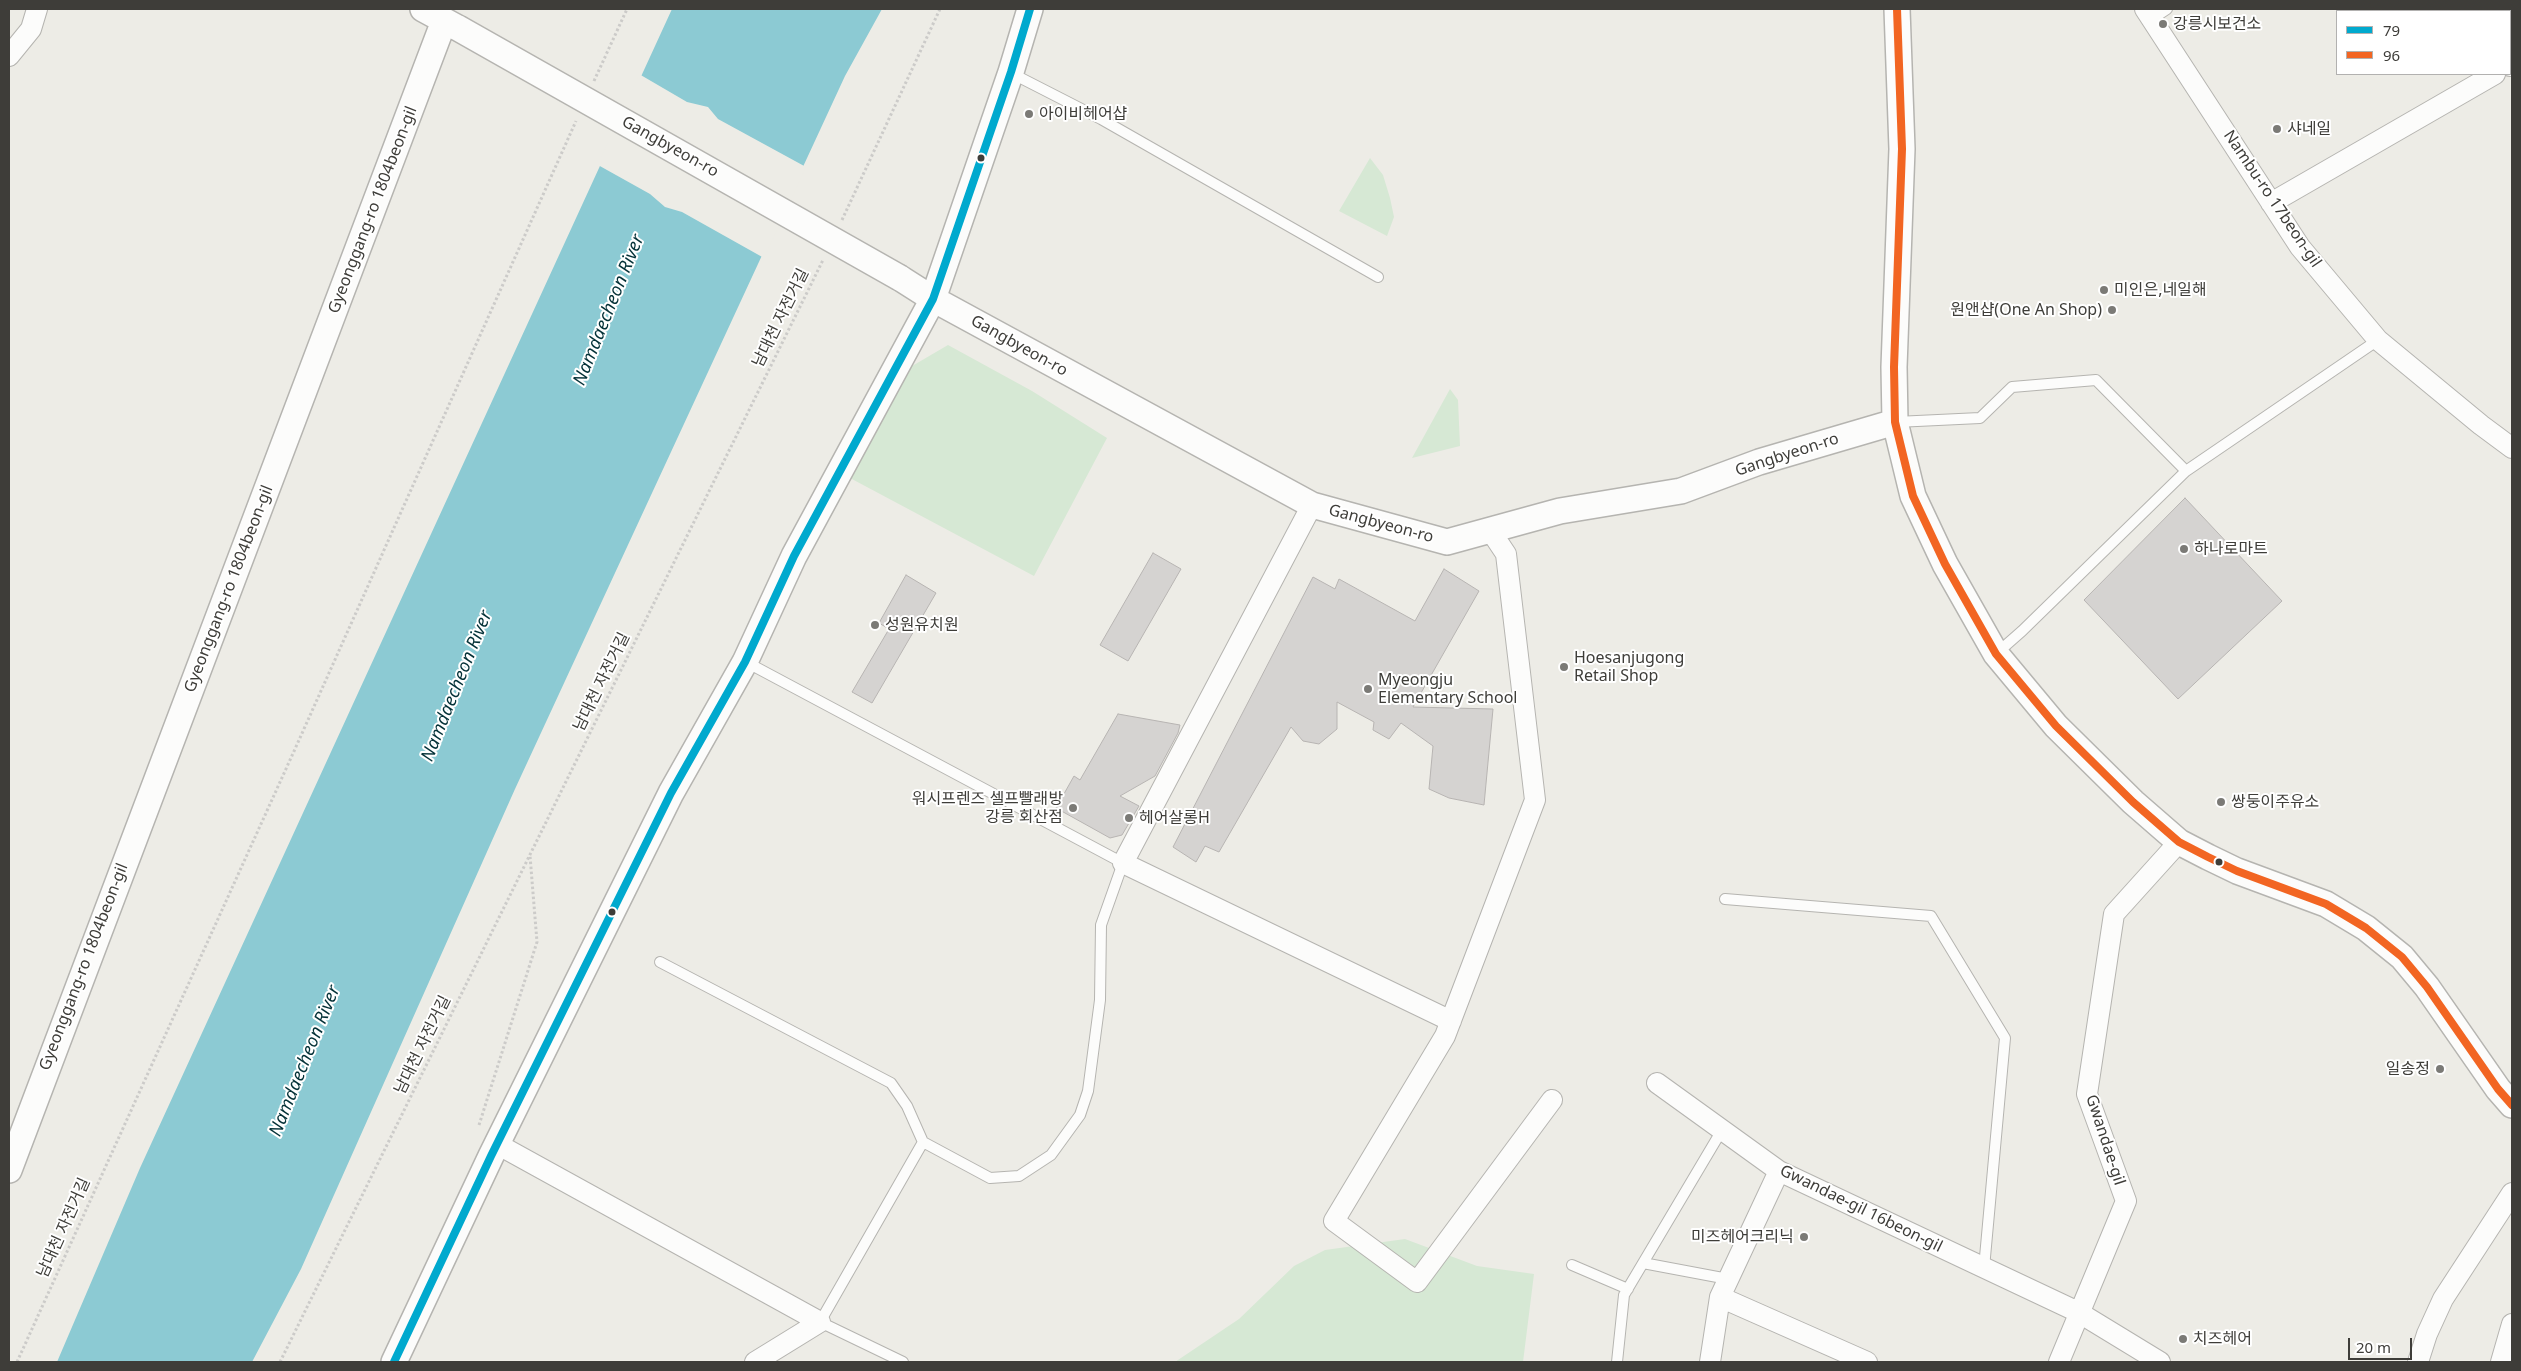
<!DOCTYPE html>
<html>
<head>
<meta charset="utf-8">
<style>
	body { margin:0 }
	#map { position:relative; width:2521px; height:1371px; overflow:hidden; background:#edece6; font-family:"Noto Sans",sans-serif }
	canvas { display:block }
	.frame { position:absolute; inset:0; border:10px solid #3e3d39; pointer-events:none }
	.legend { position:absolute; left:2336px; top:10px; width:175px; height:65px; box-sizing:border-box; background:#fff; border:1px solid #b2b1b0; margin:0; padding:6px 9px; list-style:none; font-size:15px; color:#3e3d39 }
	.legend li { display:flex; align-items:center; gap:10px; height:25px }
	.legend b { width:25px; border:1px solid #b2b1b0 }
	.scale { position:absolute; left:2348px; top:1338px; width:64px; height:22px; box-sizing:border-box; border:2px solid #3e3d39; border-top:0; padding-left:6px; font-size:15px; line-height:18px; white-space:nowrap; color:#3e3d39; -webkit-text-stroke:4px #fff; paint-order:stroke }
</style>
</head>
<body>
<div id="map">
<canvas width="2521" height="1371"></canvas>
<div class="frame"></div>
<ul class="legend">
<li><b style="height:6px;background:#00a9ce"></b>79</li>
<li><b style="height:6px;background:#f26522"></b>96</li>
</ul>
<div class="scale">20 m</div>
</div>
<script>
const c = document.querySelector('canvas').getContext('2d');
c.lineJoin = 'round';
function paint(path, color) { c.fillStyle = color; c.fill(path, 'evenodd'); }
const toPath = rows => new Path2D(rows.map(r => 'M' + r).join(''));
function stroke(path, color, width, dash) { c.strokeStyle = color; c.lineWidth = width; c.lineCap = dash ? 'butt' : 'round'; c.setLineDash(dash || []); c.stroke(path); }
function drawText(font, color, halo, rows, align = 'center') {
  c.font = font + ' "Noto Sans","Noto Sans KR",sans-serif'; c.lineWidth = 4; c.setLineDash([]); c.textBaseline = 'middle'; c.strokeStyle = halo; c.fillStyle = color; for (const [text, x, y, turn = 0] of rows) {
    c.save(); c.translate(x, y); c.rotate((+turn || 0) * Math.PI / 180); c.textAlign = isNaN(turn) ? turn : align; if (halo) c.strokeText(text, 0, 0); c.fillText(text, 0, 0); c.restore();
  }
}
paint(toPath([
	[1370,158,1383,175,1390,198,1394,217,1387,236,1339,211],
	[948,345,1032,391,1107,438,1034,576,850,478,907,369],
	[1450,389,1458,400,1460,446,1412,458],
	[1405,1239,1477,1266,1534,1274,1523,1362,1175,1362,1239,1319,1294,1266,1325,1250]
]), '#d6e8d4');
paint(toPath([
	[672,9,882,9,845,76,515,789,301,1269,252,1362,57,1362,140,1168]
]), '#8ccad3');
paint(toPath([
	[639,74,687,102,708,107,718,119,806,167,764,258,682,212,665,207,650,194,598,165]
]), '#edece6');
const building = toPath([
	[2185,498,2282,601,2178,699,2084,600,2185,498],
	[1153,553,1181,569,1128,661,1100,645,1153,553],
	[1444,569,1479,591,1413,707,1493,709,1484,805,1449,798,1429,789,1433,746,1401,723,1389,739,1373,730,1374,722,1337,702,1337,729,1319,744,1303,741,1291,727,1219,852,1205,846,1196,862,1173,847,1313,577,1335,589,1339,579,1415,621,1444,569],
	[906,575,936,593,872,703,852,692,889,629,879,623,906,575],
	[1118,714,1180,725,1178,733,1155,776,1120,796,1139,806,1122,835,1110,838,1056,808,1074,776,1080,780,1118,714]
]);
paint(building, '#d5d3d1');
stroke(building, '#b7b4b2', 1);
const service = toPath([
	[2152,19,2167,9],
	[1011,73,1101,119,1378,277],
	[1896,422,1980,418,2012,387,2096,380,2186,471,2378,340],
	[1997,653,2022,631,2186,471],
	[1725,899,1931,916,2005,1038,1984,1268],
	[660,962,891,1083,907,1106,923,1142,990,1178,1019,1176,1051,1155,1080,1115,1088,1091,1100,1000,1101,925,1123,863,746,662],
	[1643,1263,1728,1279],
	[1572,1265,1628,1289],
	[903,1362,820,1322,923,1142],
	[1617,1362,1624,1295,1722,1130]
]);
const minor = toPath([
	[2145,9,2300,247,2378,340,2481,425,2512,448],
	[9,56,31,29,37,9],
	[2510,66,2512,64],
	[2271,203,2495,74],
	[1312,505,1123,863,1451,1021],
	[1490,530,1506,554,1535,800,1445,1036,1334,1221,1417,1282,1552,1100],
	[1657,1083,1779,1171,2078,1312,2160,1362],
	[497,1144,820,1322,755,1362],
	[1720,1297,1867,1362],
	[1710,1362,1720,1297,1779,1171],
	[2059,1362,2126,1201,2087,1094,2114,914,2179,842],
	[2418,1362,2427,1334,2443,1299,2512,1193],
	[2501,1362,2512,1324]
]);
const tertiary = toPath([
	[423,9,458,28],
	[1897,9,1902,149,1894,367,1895,422,1913,496,1945,564,1996,654,2056,726,2133,802,2179,842,2208,857,2237,871,2326,904,2366,928,2402,957,2427,987,2498,1089,2512,1105],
	[900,278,933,299,1312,505,1447,542,1560,511,1681,491,1759,462,1895,422],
	[9,1170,444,21],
	[394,1362,491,1156,671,793,745,662,794,556,933,299,1011,72,1030,9]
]);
stroke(service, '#b5b4b0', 12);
stroke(minor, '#b5b4b0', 22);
stroke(tertiary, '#b5b4b0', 28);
stroke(toPath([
	[594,81,627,9],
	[842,220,940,9],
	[479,1125,537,942,530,856],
	[17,1362,295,749,576,121],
	[280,1362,823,260]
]), '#cccbc9', 3, [2.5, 2.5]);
stroke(service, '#fcfcfb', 10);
stroke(minor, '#fcfcfb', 20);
stroke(tertiary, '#fcfcfb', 25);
const tertiaryBridge = toPath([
	[458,28,900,278]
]);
stroke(tertiaryBridge, '#b5b4b0', 28, []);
stroke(tertiaryBridge, '#fcfcfb', 25);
stroke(toPath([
	[394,1362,491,1156,671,793,745,662,794,556,933,299,1011,72,1030,9]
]), '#00a9ce', 8);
stroke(toPath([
	[1897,9,1902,149,1894,367,1895,422,1913,496,1945,564,1996,654,2056,726,2133,802,2179,842,2208,857,2237,871,2326,904,2366,928,2402,957,2427,987,2498,1089,2512,1105]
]), '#f26522', 8);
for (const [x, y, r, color] of [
	[2163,24,5,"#7b7a76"],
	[1029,114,5,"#7b7a76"],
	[2277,129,5,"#7b7a76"],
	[981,158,4.5,"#3e3d39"],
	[2104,290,5,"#7b7a76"],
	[2112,310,5,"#7b7a76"],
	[2184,549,5,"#7b7a76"],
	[875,625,5,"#7b7a76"],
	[1564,667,5,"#7b7a76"],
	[1368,689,5,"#7b7a76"],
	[2221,802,5,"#7b7a76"],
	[1073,808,5,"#7b7a76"],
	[1129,818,5,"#7b7a76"],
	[2219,862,4.5,"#3e3d39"],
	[612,912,4.5,"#3e3d39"],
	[2440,1069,5,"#7b7a76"],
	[1804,1237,5,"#7b7a76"],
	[2183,1339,5,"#7b7a76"]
]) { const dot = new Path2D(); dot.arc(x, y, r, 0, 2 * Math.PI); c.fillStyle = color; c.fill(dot); stroke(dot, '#fff', 2); }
drawText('16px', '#3e3d39', '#fff', [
	["강릉시보건소",2173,24],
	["아이비헤어샵",1039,114],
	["샤네일",2287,129],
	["미인은,네일해",2114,290],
	["원앤샵(One An Shop)",2102,310,"right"],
	["하나로마트",2194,549],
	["성원유치원",885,625],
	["Hoesanjugong",1574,658],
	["Retail Shop",1574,676],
	["Myeongju",1378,680],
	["Elementary School",1378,698],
	["워시프렌즈 셀프빨래방",1063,799,"right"],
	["강릉 회산점",1063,817,"right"],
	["쌍둥이주유소",2231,802],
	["헤어살롱H",1139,818],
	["일송정",2430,1069,"right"],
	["미즈헤어크리닉",1794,1237,"right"],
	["치즈헤어",2193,1339]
], 'left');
drawText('16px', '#3e3d39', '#fff', [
	["Gangbyeon-ro",670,147,29],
	["Nambu-ro 17beon-gil",2272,199,56],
	["Gyeonggang-ro 1804beon-gil",373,210,-69],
	["남대천 자전거길",781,318,-64],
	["Gangbyeon-ro",1019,346,29],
	["Gangbyeon-ro",1787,455,-18],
	["Gangbyeon-ro",1381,524,15],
	["Gyeonggang-ro 1804beon-gil",229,589,-69],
	["남대천 자전거길",602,682,-64],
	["Gyeonggang-ro 1804beon-gil",84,967,-69],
	["남대천 자전거길",423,1045,-64],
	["Gwandae-gil",2105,1140,72],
	["Gwandae-gil 16beon-gil",1861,1209,26],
	["남대천 자전거길",64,1228,-66]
]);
drawText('italic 18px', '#033137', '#fff', [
	["Namdaecheon River",609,310,-68],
	["Namdaecheon River",457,686,-68],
	["Namdaecheon River",305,1061,-68]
]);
</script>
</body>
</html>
